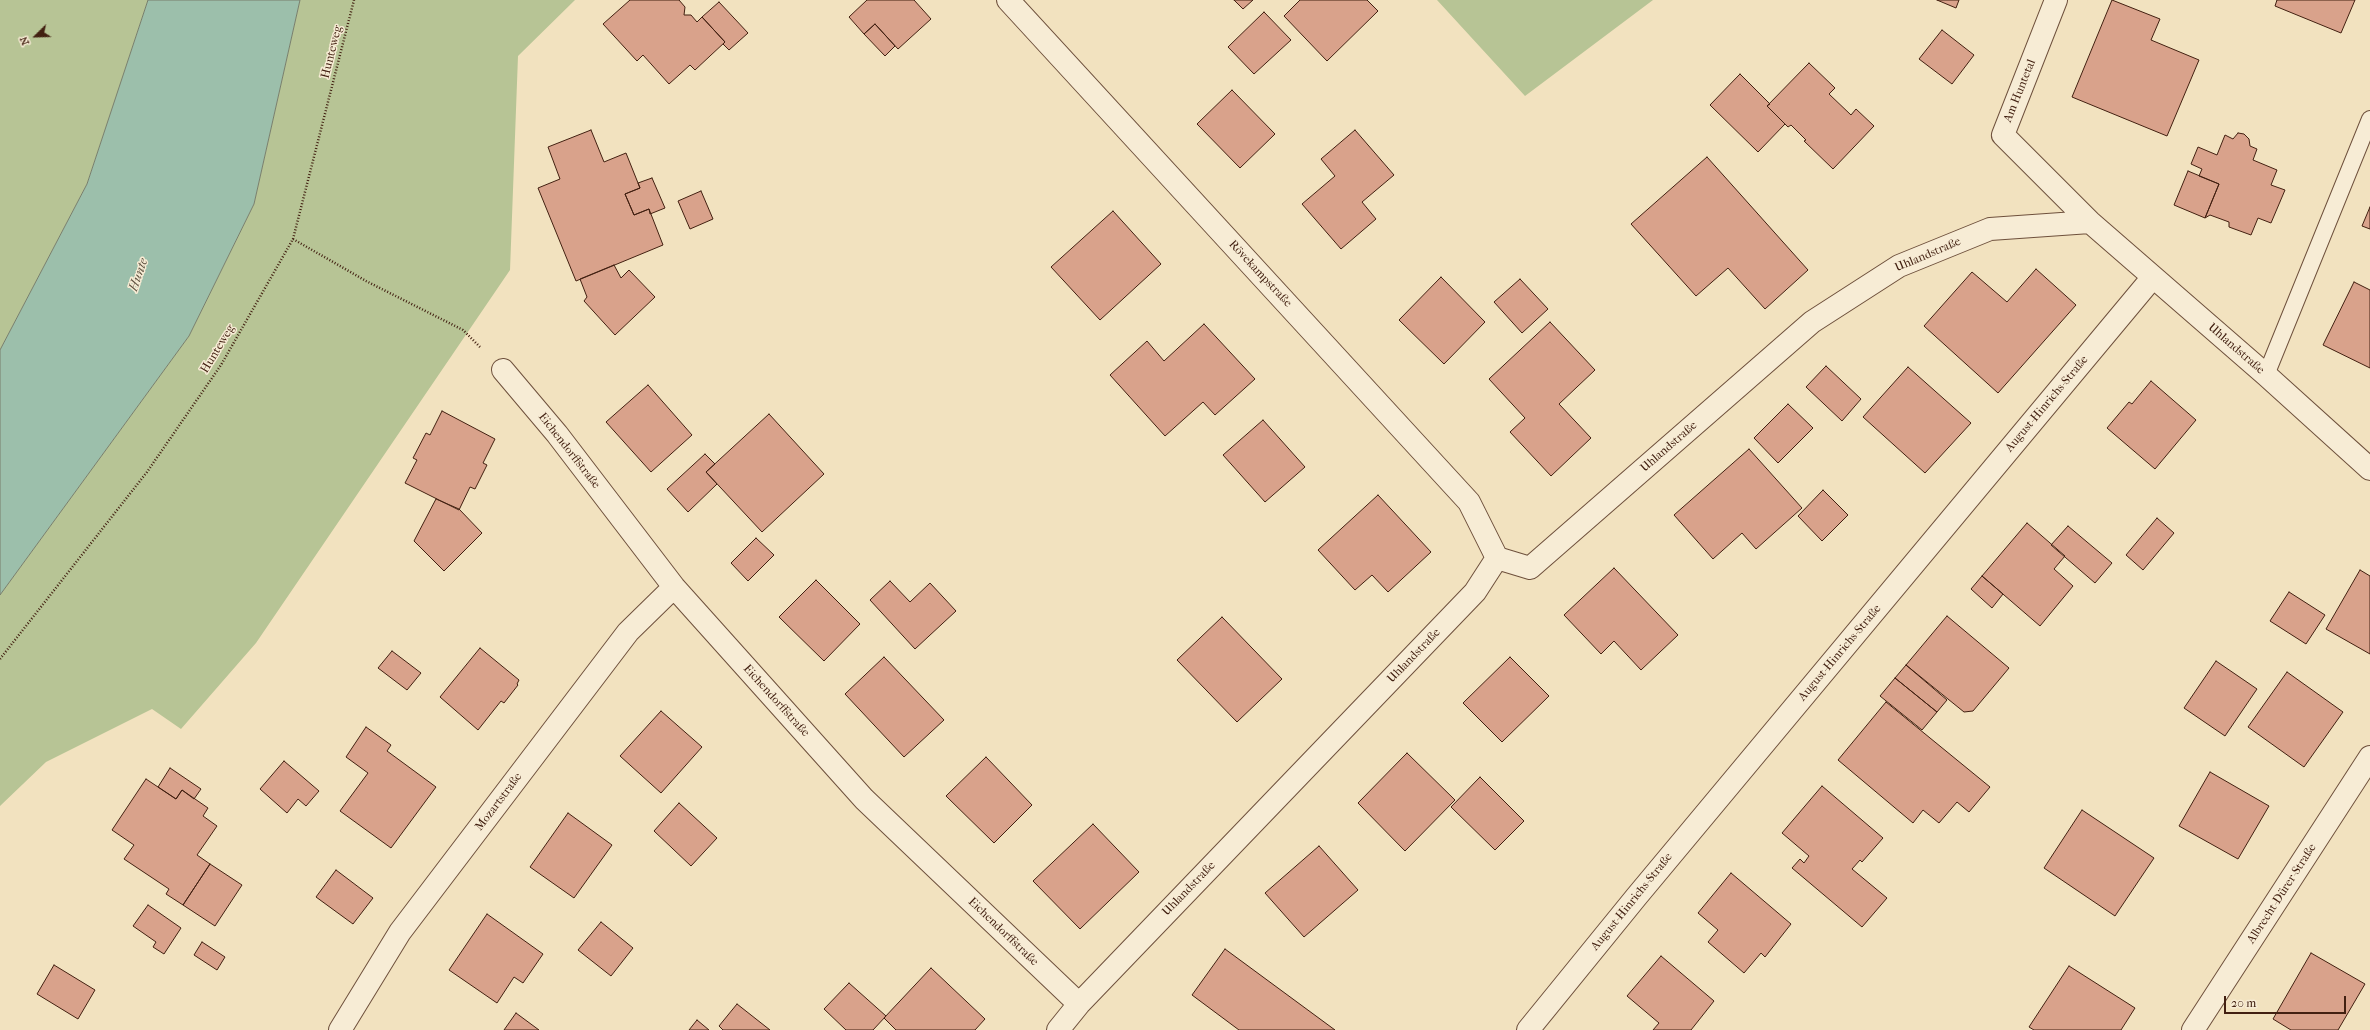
<!DOCTYPE html>
<html>
<head>
<meta charset="utf-8">
<style>
	body { margin:0 }
	#map { position:relative; width:2370px; height:1030px; overflow:hidden; background:#f2e2bf; font-family:"IM FELL French Canon",serif }
	canvas { display:block }
	.north { position:absolute; left:16px; top:16px; width:40px; height:40px; -webkit-text-stroke:3px #f7ecd5; paint-order:stroke; rotate:247deg; font-size:11px; font-weight:700; line-height:16px; text-align:center; color:#422011 }
	.north::after { content:''; display:block; margin:auto; width:14px; height:18px; background:#422011; clip-path:polygon(50% 0,100% 100%,50% 72%,0 100%) }
	.scale { position:absolute; left:2224px; top:996px; width:122px; height:18px; box-sizing:border-box; border:2px solid #422011; border-top:0; padding-left:5px; font-size:12px; line-height:14px; white-space:nowrap; color:#422011; -webkit-text-stroke:3px #f7ecd5; paint-order:stroke }
</style>
</head>
<body>
<div id="map">
<canvas width="2370" height="1030"></canvas>
<div class="north">N</div>
<div class="scale">20 m</div>
</div>
<script>
const c = document.querySelector('canvas').getContext('2d');
c.lineJoin = 'round';
function paint(path, color) { c.fillStyle = color; c.fill(path, 'evenodd'); }
const toPath = rows => new Path2D(rows.map(r => 'M' + r).join(''));
function stroke(path, color, width, dash) { c.strokeStyle = color; c.lineWidth = width; c.lineCap = dash ? 'butt' : 'round'; c.setLineDash(dash || []); c.stroke(path); }
function drawText(font, color, halo, rows, align = 'center') {
  c.font = font + ' "IM FELL French Canon",serif'; c.lineWidth = 3; c.setLineDash([]); c.textBaseline = 'middle'; c.strokeStyle = halo; c.fillStyle = color; for (const [text, x, y, turn = 0] of rows) {
    c.save(); c.translate(x, y); c.rotate((+turn || 0) * Math.PI / 180); c.textAlign = isNaN(turn) ? turn : align; if (halo) c.strokeText(text, 0, 0); c.fillText(text, 0, 0); c.restore();
  }
}
paint(toPath([
	[0,0,148,0,87,184,0,350],
	[300,0,575,0,518,56,510,270,256,643,181,729,152,709,46,762,0,806,0,595,189,336,254,204],
	[1437,0,1653,0,1525,96]
]), '#b7c495');
const water = toPath([
	[148,0,300,0,254,204,189,336,0,595,0,350,87,184,148,0]
]);
paint(water, '#9cbfab');
stroke(water, '#787f6d', 1);
const building = toPath([
	[630,0,679,0,685,7,684,15,691,15,697,22,702,17,725,42,695,70,690,65,669,84,643,55,637,61,603,24,630,0],
	[867,0,914,0,931,19,898,49,875,24,864,34,849,17,867,0],
	[1234,0,1253,0,1243,9,1234,0],
	[1300,0,1367,0,1378,11,1327,61,1284,16,1300,0],
	[1937,0,1959,0,1956,8,1937,0],
	[2112,0,2160,19,2151,40,2199,60,2167,136,2072,97,2112,0],
	[2277,0,2355,0,2341,33,2275,6,2277,0],
	[719,2,748,33,729,50,723,44,725,42,702,17,719,2],
	[1264,12,1291,40,1254,74,1228,47,1264,12],
	[875,24,895,46,885,56,864,34,875,24],
	[1942,30,1974,55,1952,84,1919,59,1942,30],
	[1809,63,1835,88,1829,94,1851,115,1856,109,1874,126,1833,169,1804,141,1806,140,1791,125,1788,127,1767,106,1809,63],
	[1740,74,1770,104,1767,106,1785,124,1758,152,1710,105,1740,74],
	[1232,90,1275,134,1240,168,1197,124,1232,90],
	[591,130,604,162,626,153,640,188,625,194,634,215,649,209,663,245,576,281,538,188,560,179,548,147,591,130],
	[1355,130,1394,175,1362,202,1376,219,1341,249,1302,204,1335,176,1321,159,1355,130],
	[2238,133,2244,134,2249,139,2250,146,2257,149,2253,160,2277,170,2271,185,2285,190,2271,223,2258,218,2251,235,2229,227,2229,222,2210,215,2205,218,2219,184,2199,176,2202,169,2191,164,2198,147,2217,155,2225,135,2233,139,2238,133],
	[1707,157,1808,270,1765,309,1728,268,1696,296,1631,224,1707,157],
	[2188,171,2219,184,2205,218,2174,205,2188,171],
	[652,178,665,208,650,214,649,209,634,215,625,194,640,188,638,183,652,178],
	[701,191,713,219,690,229,678,201,701,191],
	[2370,207,2370,229,2362,226,2370,207],
	[1113,211,1161,264,1100,320,1051,267,1113,211],
	[614,265,621,278,629,270,655,297,615,335,584,301,587,297,580,279,614,265],
	[2036,269,2076,305,1998,393,1924,326,1972,272,2007,302,2036,269],
	[1441,277,1485,322,1444,364,1399,320,1441,277],
	[1520,279,1548,309,1522,333,1494,302,1520,279],
	[2354,282,2370,290,2370,368,2323,345,2354,282],
	[1550,322,1595,370,1559,404,1591,438,1551,476,1510,432,1525,418,1489,379,1550,322],
	[1204,324,1255,379,1215,415,1203,402,1165,436,1110,375,1147,341,1164,361,1204,324],
	[1826,366,1861,399,1842,421,1806,387,1826,366],
	[1908,367,1971,423,1925,473,1863,417,1908,367],
	[2151,381,2196,420,2155,469,2107,428,2129,402,2132,404,2151,381],
	[648,385,692,435,651,472,606,422,648,385],
	[1788,404,1813,428,1778,463,1754,438,1788,404],
	[442,411,495,439,483,463,487,465,475,489,470,487,459,510,405,483,417,460,413,458,426,433,430,435,442,411],
	[769,414,824,474,762,532,706,472,769,414],
	[1263,420,1305,467,1265,502,1223,455,1263,420],
	[1749,449,1802,508,1756,549,1742,533,1713,559,1674,515,1749,449],
	[705,454,715,464,706,472,717,484,688,512,667,489,705,454],
	[1823,490,1848,515,1822,541,1798,516,1823,490],
	[1378,495,1431,552,1388,592,1372,575,1355,590,1318,550,1378,495],
	[436,499,459,509,482,533,444,571,414,541,436,499],
	[2157,518,2174,533,2143,570,2126,555,2157,518],
	[2027,523,2065,556,2054,569,2073,586,2040,626,1982,576,2027,523],
	[2068,526,2112,563,2095,583,2051,545,2068,526],
	[756,538,774,555,748,581,731,563,756,538],
	[1614,568,1678,635,1641,670,1614,641,1601,654,1564,615,1614,568],
	[2360,570,2370,576,2370,654,2326,629,2360,570],
	[1982,576,2003,594,1992,608,1971,589,1982,576],
	[816,580,860,624,824,661,779,617,816,580],
	[890,581,910,602,930,583,956,611,915,649,870,600,890,581],
	[2289,592,2325,615,2306,644,2270,621,2289,592],
	[1947,616,2009,668,1973,711,1964,712,1906,665,1947,616],
	[1222,617,1282,679,1237,722,1177,660,1222,617],
	[480,648,519,680,517,684,518,685,504,703,501,701,478,730,440,697,480,648],
	[392,651,421,673,407,690,378,668,392,651],
	[884,657,944,720,904,757,845,694,884,657],
	[1510,657,1549,696,1502,742,1463,703,1510,657],
	[2216,661,2257,689,2225,736,2184,708,2216,661],
	[1906,665,1947,700,1937,712,1895,678,1906,665],
	[2287,672,2343,712,2304,767,2248,727,2287,672],
	[1895,678,1937,712,1922,730,1880,696,1895,678],
	[1886,702,1990,787,1969,812,1957,802,1939,823,1923,810,1913,823,1838,760,1886,702],
	[661,711,702,747,661,793,620,756,661,711],
	[366,727,391,745,387,751,436,787,391,848,340,811,368,773,346,757,366,727],
	[1407,753,1455,800,1405,851,1358,803,1407,753],
	[986,757,1032,805,994,843,946,796,986,757],
	[284,761,319,791,306,806,298,799,287,813,260,789,284,761],
	[170,768,201,789,194,799,182,790,176,799,158,787,170,768],
	[2210,772,2269,806,2238,859,2179,826,2210,772],
	[1480,777,1524,821,1495,850,1451,807,1480,777],
	[146,779,176,799,182,790,208,808,203,816,217,826,197,855,210,864,183,905,166,894,169,889,124,859,134,845,112,830,146,779],
	[1822,786,1883,838,1862,862,1860,860,1852,869,1887,898,1862,927,1792,868,1800,859,1804,863,1809,856,1782,833,1822,786],
	[679,803,717,838,691,866,654,831,679,803],
	[2082,810,2154,858,2115,916,2044,868,2082,810],
	[568,813,612,845,574,898,530,867,568,813],
	[1093,824,1139,872,1080,929,1033,881,1093,824],
	[1319,846,1358,890,1304,937,1265,893,1319,846],
	[210,864,242,885,215,926,183,905,210,864],
	[336,870,373,898,353,924,316,897,336,870],
	[1731,873,1791,924,1765,957,1761,953,1744,973,1708,942,1718,930,1698,913,1731,873],
	[148,905,181,928,164,954,153,947,156,942,133,926,148,905],
	[487,914,543,954,523,983,514,977,497,1003,449,970,487,914],
	[601,922,633,948,611,976,578,950,601,922],
	[202,942,225,957,217,970,194,955,202,942],
	[1225,949,1335,1030,1239,1030,1192,995,1225,949],
	[2311,953,2365,984,2338,1030,2291,1030,2273,1019,2311,953],
	[1661,956,1714,1001,1691,1030,1653,1030,1659,1023,1627,996,1661,956],
	[54,965,95,990,78,1019,37,994,54,965],
	[2069,966,2135,1008,2121,1030,2034,1030,2029,1027,2069,966],
	[931,968,985,1019,975,1030,896,1030,884,1018,931,968],
	[849,983,886,1016,873,1030,846,1030,824,1009,849,983],
	[737,1004,770,1030,723,1030,719,1026,737,1004],
	[516,1013,539,1030,504,1030,516,1013],
	[697,1020,709,1030,689,1030,697,1020]
]);
paint(building, '#d9a28b');
stroke(building, '#422011', 1);
const service = toPath([
	[2266,375,2370,119]
]);
const minor = toPath([
	[1008,0,1469,502,1497,558],
	[2056,0,2003,135,2090,222,2266,375,2370,469],
	[503,370,557,434,674,587,864,799,1079,1004],
	[1497,558,1530,568,1812,322,1899,266,1990,229,2090,222],
	[340,1030,400,932,628,632,674,587],
	[1058,1030,1079,1004,1475,592,1497,558],
	[1528,1030,1637,896,2153,277],
	[2193,1030,2370,757]
]);
stroke(service, '#6e503c', 18);
stroke(minor, '#6e503c', 24);
stroke(toPath([
	[293,239,366,281,463,330,480,347],
	[0,659,147,472,221,365,293,239,354,0]
]), '#422011', 2.5, [1, 2]);
stroke(service, '#f7ecd5', 16);
stroke(minor, '#f7ecd5', 22);
drawText('12px', '#422011', '#f7ecd5', [
	["Hunteweg",332,52,-76],
	["Am Huntetal",2020,91,-68],
	["Uhlandstraße",1928,255,-23],
	["Rövekampstraße",1260,274,47],
	["Hunteweg",218,349,-59],
	["Uhlandstraße",2236,349,41],
	["August-Hinrichs-Straße",2047,404,-50],
	["Uhlandstraße",1669,447,-41],
	["Eichendorffstraße",569,451,52],
	["August-Hinrichs-Straße",1840,653,-50],
	["Uhlandstraße",1414,656,-46],
	["Eichendorffstraße",776,701,48],
	["Mozartstraße",499,802,-53],
	["Uhlandstraße",1189,889,-46],
	["Albrecht-Dürer-Straße",2282,894,-57],
	["August-Hinrichs-Straße",1632,902,-51],
	["Eichendorffstraße",1003,932,44]
]);
drawText('italic 13px', '#5d503f', '#f7ecd5', [
	["Hunte",139,275,-71]
]);
</script>
</body>
</html>
